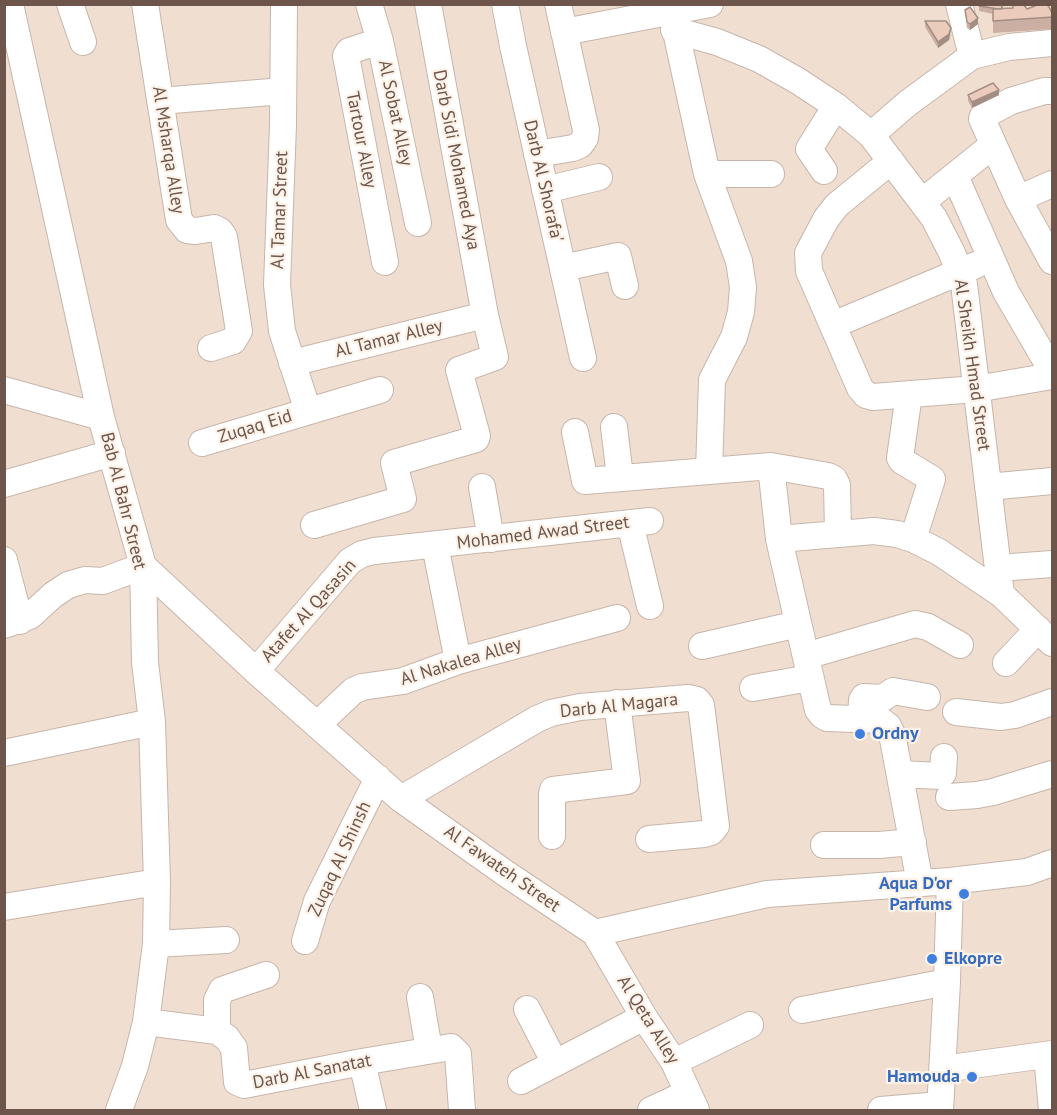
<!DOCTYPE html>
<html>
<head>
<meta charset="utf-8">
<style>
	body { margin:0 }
	#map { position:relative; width:1057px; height:1115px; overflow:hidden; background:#f9eee1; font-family:"PT Sans",sans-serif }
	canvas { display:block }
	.frame { position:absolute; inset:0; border:6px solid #6d554b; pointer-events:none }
</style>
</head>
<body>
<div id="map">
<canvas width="1057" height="1115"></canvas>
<div class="frame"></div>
</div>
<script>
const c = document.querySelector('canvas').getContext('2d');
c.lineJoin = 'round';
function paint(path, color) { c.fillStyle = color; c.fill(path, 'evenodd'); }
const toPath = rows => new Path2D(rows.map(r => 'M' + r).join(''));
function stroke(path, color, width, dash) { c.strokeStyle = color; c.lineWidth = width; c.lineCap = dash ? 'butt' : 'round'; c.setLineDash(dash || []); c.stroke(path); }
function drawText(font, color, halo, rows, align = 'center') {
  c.font = font + ' "PT Sans",sans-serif'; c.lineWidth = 4.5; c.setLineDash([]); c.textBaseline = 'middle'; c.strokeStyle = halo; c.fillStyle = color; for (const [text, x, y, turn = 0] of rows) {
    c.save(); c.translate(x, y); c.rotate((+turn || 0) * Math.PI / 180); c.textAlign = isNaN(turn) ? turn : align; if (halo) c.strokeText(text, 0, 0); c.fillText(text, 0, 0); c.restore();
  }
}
paint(toPath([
	[5,5,1052,5,1052,1110,5,1110]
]), '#f0dfd1');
const street = toPath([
	[10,4,101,417,143,566,145,662,152,722,157,882,156,944,146,1022,135,1066,119,1110],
	[70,4,83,42],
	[145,4,179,220,187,230,196,231,214,228,220,231,224,237,239,331,233,341,211,348],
	[284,4,283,125,277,285,282,331,308,411],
	[369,4,380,41,418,223],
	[505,4,513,46,583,358],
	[670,4,707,174,739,261,743,287,741,312,734,337,712,380,709,471],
	[959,4,972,56],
	[674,30,717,42,759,59,798,81,836,106,871,135,934,218,952,253,964,284,1001,594],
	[564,32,710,4],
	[380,41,349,51,346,56,385,262],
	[1052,91,1044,91,1011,101,983,116,982,119,1018,199,1052,261],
	[160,101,283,91],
	[871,135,908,103,972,56,1009,47,1052,43],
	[537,154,573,148,580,145,585,138,586,130,558,4],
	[891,161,837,205,826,219,808,253,809,271,860,388,866,395,873,397,976,389,1052,376],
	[824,171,809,149,836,106],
	[707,174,771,174],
	[955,176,1006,292,1052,371],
	[545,190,599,177],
	[1018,199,1052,184],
	[922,202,993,145],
	[563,268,618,256,625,286],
	[833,325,976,265],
	[292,363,485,315],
	[4,390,101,417],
	[909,394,900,458,902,461,932,479,913,539],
	[614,427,620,477],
	[575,432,585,481,771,466,828,476,834,479,837,485,838,533],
	[202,443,380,390],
	[771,466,779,539,818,710,822,715,827,718,880,720,888,726,892,734,920,883],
	[4,484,112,453],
	[482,487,491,539],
	[988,487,1052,481],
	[630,523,650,606],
	[314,525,403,499,394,463,476,439,477,436,459,370,495,357,485,315,428,4],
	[779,539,874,531,897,534,913,539,939,552,1001,594,1052,643],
	[435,545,458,661],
	[4,560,20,621],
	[998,568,1052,564],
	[4,625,30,616,53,595,68,585,85,580,103,581,143,566,256,671,401,799,505,873,595,933,767,894,950,881,1027,872,1052,863],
	[702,646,798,624],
	[806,656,915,624,928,627,960,645],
	[1006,663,1038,629],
	[256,671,350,561,362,554,374,551,650,521],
	[753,688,810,678],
	[956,712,1001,717,1015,715,1052,702],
	[861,719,862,700,864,697,883,698,893,691,927,697],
	[317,725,353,691,362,687,403,681,458,661,617,618],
	[4,753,152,722],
	[900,774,940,776,943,773,944,757],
	[949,797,977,795,993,792,1052,774],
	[401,799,537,719,551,713,580,707,688,698,697,700,701,705,716,826,711,832,704,834,649,839],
	[552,836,552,794,553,790,627,781,617,703],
	[824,845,879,845,913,842],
	[4,907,157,882],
	[595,933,644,1017,674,1062,696,1110],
	[305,941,317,901,378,778],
	[156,944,226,940],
	[420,997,429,1050],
	[527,1009,555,1063],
	[802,1010,947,982],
	[146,1022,217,1031,227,1038,234,1048,237,1082,244,1085,362,1062,451,1047,458,1054,462,1110],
	[217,1031,217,1000,222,990,266,975],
	[1047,1055,1052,1110],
	[362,1062,373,1110],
	[674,1062,750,1025],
	[943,1069,1052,1054],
	[521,1081,644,1017],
	[651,1110,688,1093],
	[881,1110,940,1105],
	[940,1110,947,982,950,881]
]);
stroke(street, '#c8b5aa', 28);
stroke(street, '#fff', 26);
paint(toPath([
	[979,4,1003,9,1012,8,1027,9,1033,6,1033,4,1047,4,1053,14,1053,29,993,33,993,14,979,11],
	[965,10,978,24,970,30,967,28],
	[925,21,951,34,949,40,938,48,925,27],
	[968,95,999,95,972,108,968,101]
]), '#caafa2');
paint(toPath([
	[978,18,978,24,970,30,970,24],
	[951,28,949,40,938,48,938,42],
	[999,90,999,95,972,108,972,102]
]), '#a48e84');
const building = toPath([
	[979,4,1002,4,1002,9,998,9,979,6,979,4],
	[1013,4,1023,4,1027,9,1035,6,1034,4,1047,4,1053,14,1053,17,993,21,993,9,1013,8,1013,4],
	[970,7,978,18,970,24,967,22,965,10,970,7],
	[925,21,946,21,951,28,949,34,938,42,925,21],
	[993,83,999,90,972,102,968,95,993,83]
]);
paint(building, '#ebcbbc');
stroke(building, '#a48e84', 1.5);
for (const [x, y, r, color] of [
	[860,734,6,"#3f7fe0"],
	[964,894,6,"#3f7fe0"],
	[932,959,6,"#3f7fe0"],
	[972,1077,6,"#3f7fe0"]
]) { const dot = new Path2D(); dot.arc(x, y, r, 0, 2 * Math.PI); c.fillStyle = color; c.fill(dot); stroke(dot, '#fdf2e7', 2); }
drawText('18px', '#6d554b', '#fdf2e7', [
	["Al Sobat Alley",395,113,78],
	["Tartour Alley",361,140,79],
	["Al Msharqa Alley",168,150,81],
	["Darb Sidi Mohamed Aya",456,160,79],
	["Darb Al Shorafa'",543,181,77],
	["Al Tamar Street",280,210,-88],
	["Al Tamar Alley",389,339,-14],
	["Al Sheikh Hmad Street",972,365,82],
	["Zuqaq Eid",255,427,-17],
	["Bab Al Bahr Street",123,501,76],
	["Mohamed Awad Street",543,533,-7],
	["Atafet Al Qasasin",309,611,-48],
	["Al Nakalea Alley",461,662,-17],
	["Darb Al Magara",619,706,-6],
	["Zuqaq Al Shinsh",340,859,-65],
	["Al Fawateh Street",502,869,35],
	["Al Qeta Alley",648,1020,58],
	["Darb Al Sanatat",312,1072,-11]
]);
drawText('bold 18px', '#366cbe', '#fdf2e7', [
	["Ordny",872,734],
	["Aqua D'or",952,884,"right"],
	["Parfums",952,905,"right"],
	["Elkopre",944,959],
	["Hamouda",960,1077,"right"]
], 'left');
</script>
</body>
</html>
